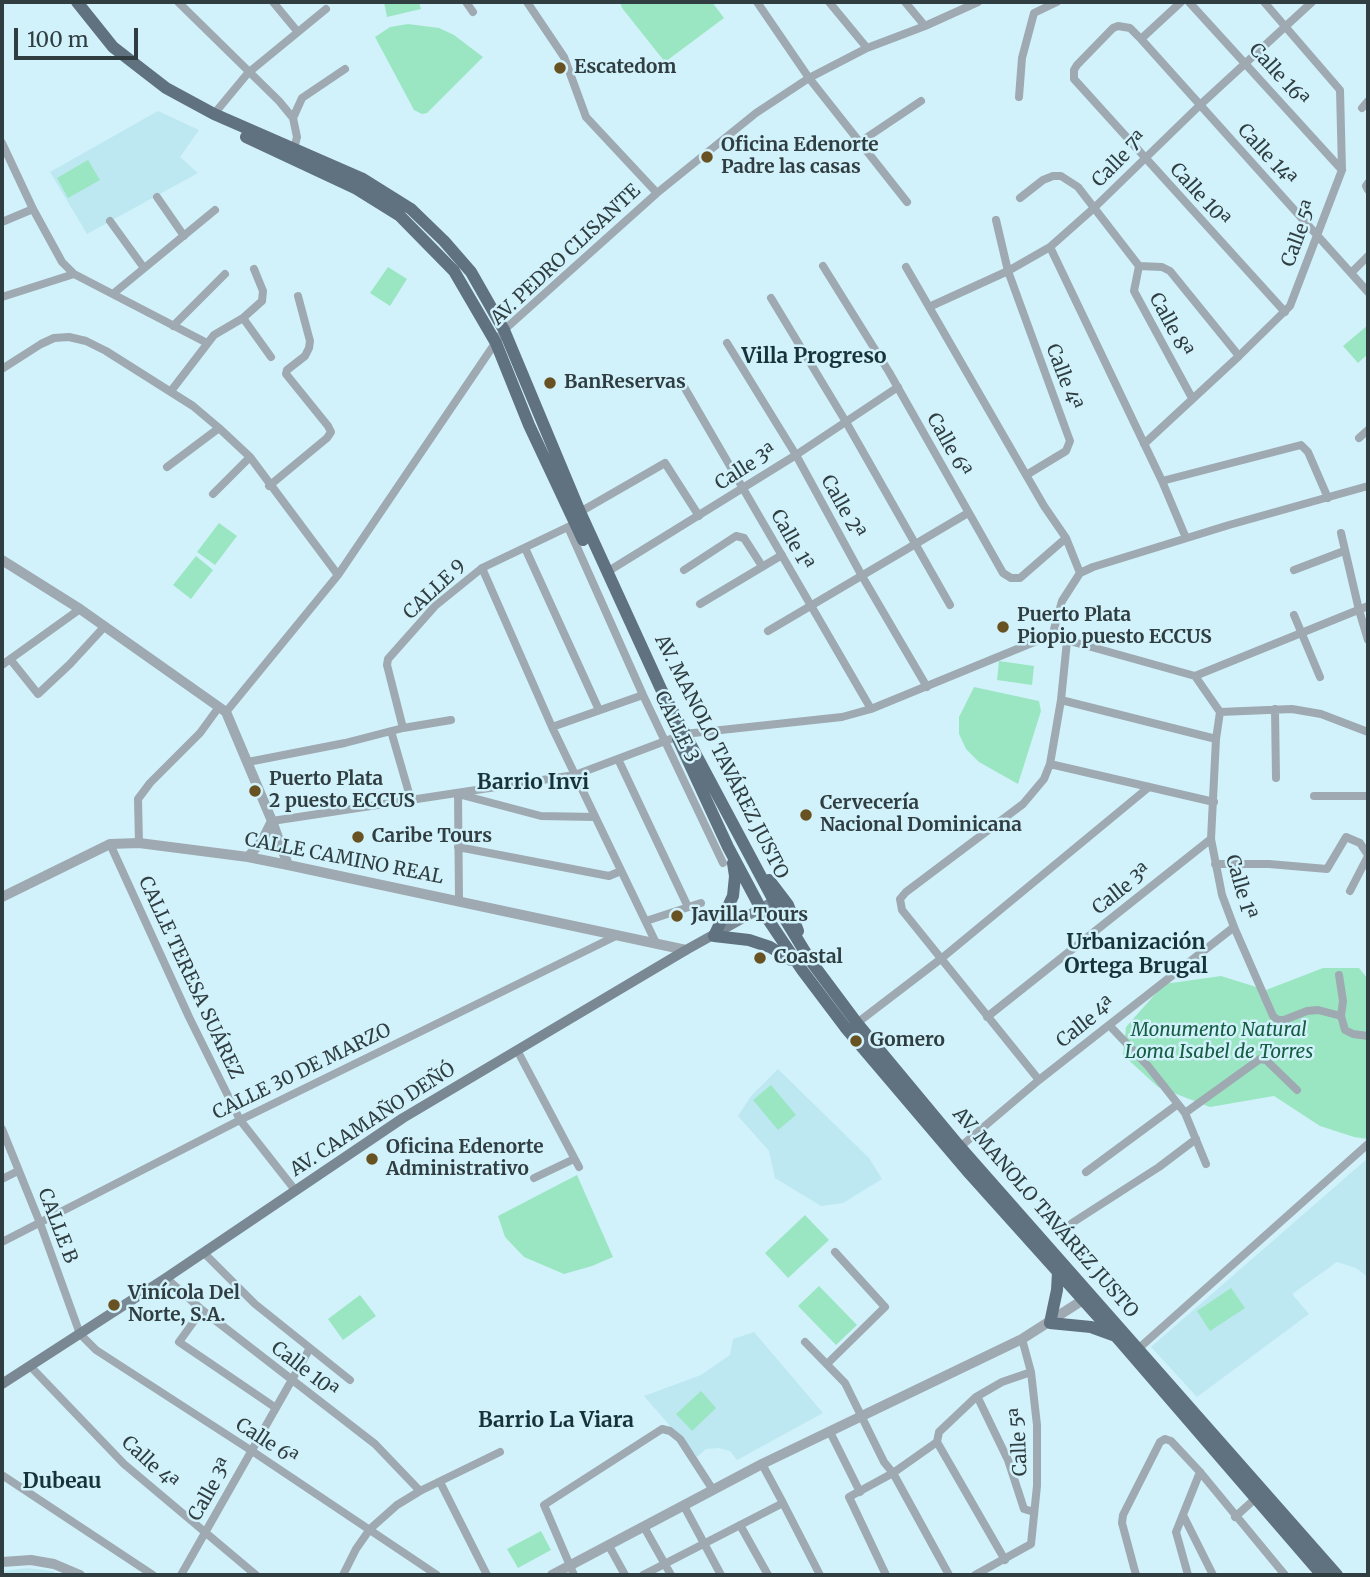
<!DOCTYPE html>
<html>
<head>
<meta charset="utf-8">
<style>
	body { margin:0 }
	#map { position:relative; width:1370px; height:1577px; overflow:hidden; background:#d1f2fb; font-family:Merriweather,serif }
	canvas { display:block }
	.frame { position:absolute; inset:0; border:4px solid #303d41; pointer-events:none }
	.scale { position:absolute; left:14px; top:28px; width:124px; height:32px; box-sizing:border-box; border:4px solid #303d41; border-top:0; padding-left:9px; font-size:21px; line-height:24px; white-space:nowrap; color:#303d41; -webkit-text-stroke:5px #d1f2fb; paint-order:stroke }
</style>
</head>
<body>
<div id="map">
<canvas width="1370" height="1577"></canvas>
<div class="frame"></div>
<div class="scale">100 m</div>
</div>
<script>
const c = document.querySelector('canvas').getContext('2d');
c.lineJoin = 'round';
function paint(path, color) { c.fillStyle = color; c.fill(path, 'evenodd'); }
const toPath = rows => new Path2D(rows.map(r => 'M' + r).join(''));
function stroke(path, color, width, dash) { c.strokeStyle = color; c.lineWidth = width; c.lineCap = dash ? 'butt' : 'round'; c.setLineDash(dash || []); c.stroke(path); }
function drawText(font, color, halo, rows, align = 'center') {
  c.font = font + ' Merriweather,serif'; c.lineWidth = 5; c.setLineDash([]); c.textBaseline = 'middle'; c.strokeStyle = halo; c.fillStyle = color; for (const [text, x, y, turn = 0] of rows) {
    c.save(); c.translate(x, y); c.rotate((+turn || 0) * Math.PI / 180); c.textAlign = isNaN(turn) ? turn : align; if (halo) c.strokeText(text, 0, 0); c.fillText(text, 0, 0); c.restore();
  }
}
paint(toPath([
	[158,111,199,130,180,157,198,173,87,234,50,172],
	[778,1069,869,1158,882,1179,843,1203,821,1206,775,1178,769,1151,738,1116,751,1096],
	[1368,1158,1368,1277,1356,1268,1337,1262,1292,1294,1309,1314,1197,1397,1151,1347],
	[754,1332,823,1413,737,1460,730,1451,719,1448,706,1449,697,1457,644,1396,701,1375,730,1355,733,1339],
	[27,1568,52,1571,59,1575,2,1575,2,1571]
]), '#bde8f2');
paint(toPath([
	[384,2,419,2,421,9,387,17],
	[620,2,712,2,724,18,665,62,622,8],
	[408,24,439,28,454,35,483,57,427,113,422,114,414,110,375,37,390,27],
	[88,160,100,180,68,198,57,178],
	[388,267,407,279,390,306,370,293],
	[1368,325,1368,354,1358,363,1343,346],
	[219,523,237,536,215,565,197,552],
	[196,556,213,570,191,599,173,585],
	[999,661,1034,666,1032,685,997,680],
	[974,687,1039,701,1041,711,1018,784,979,762,966,749,959,734,959,717],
	[1323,968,1359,968,1368,979,1368,1139,1354,1137,1320,1126,1274,1096,1210,1107,1158,1087,1123,1055,1126,1027,1164,984,1221,976,1266,990],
	[771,1085,796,1115,778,1130,753,1100],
	[577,1175,613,1257,592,1266,564,1274,524,1257,505,1237,498,1216],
	[805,1215,829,1240,788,1278,765,1253],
	[819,1286,857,1325,836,1345,798,1306],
	[1231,1288,1245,1308,1210,1331,1197,1311],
	[360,1295,376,1316,343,1340,328,1319],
	[701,1391,716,1408,692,1431,676,1414],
	[541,1531,551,1550,518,1568,507,1549]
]), '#9be6c2');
stroke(toPath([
	[178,2,279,101,293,118,297,137,294,149],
	[273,2,297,31],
	[466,2,473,12],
	[527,2,564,57,586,117,657,193],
	[757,2,809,78,907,202],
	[829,2,867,48],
	[905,2,925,26],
	[1189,2,1342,170],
	[1141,39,1181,2],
	[1019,97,1022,58,1034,13,1057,2],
	[1362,108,1368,101],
	[214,114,248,73,326,9],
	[293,118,302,98,345,69],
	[860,142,921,101],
	[2,143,33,209,62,262,74,274,207,343],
	[1368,183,1366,186,1368,190],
	[157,197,184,236],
	[1020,198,1043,180,1053,176,1061,176,1078,187,1139,266,1134,291,1192,398],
	[996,220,1008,271,1070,441,1066,451,1028,474],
	[110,221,144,268],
	[2,222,33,209],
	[1050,247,1162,481,1186,538],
	[823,266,889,372,1003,573,1011,578,1020,578,1066,538],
	[1139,266,1162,267,1170,271,1239,356],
	[906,267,1044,506,1066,538,1080,573],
	[1351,273,1368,256],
	[114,293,215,210],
	[2,297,74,274],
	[771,298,846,422,950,605],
	[929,307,1008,271,1050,247,1094,208,1200,105,1312,2],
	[1285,312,1074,79,1074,70,1077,65,1113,28,1118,26,1130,28,1141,39,1368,292],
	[243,318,271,357],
	[173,326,225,274],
	[727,343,796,455,862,576,927,687],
	[2,369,41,344,54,338,69,337,86,341,106,351,193,406,219,428,250,457,338,575],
	[683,385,871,709],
	[171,391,214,335,243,318,262,301,263,291,254,269],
	[1359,438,1368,430],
	[1144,444,1239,356,1290,306,1342,170,1340,90,1264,2],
	[167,467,219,428],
	[1162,481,1301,445,1308,452,1328,498],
	[269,486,327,438,331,432,328,426,286,374,287,370,305,356,309,348,310,341,298,296],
	[213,494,250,457],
	[580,512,665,463,699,516],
	[568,527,643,695,723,863],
	[1341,533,1359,610,1368,640],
	[525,548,599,710],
	[482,568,552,727,656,943],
	[684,570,736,536,744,538,762,566],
	[1294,570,1344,551],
	[607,572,796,455,898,387],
	[700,604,782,555],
	[1294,615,1320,677],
	[768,631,968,513],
	[1052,636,1062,601,1080,573,1093,567,1229,525,1368,486],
	[10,659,38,694,70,664,105,626],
	[2,665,80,609],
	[1195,676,1368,606],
	[1061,700,1216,739],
	[1275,709,1276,778],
	[226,712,338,575,504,330,657,193,756,113,809,78,867,48,925,26,978,2],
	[1220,712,1216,739,1211,839,1222,895,1234,927,1273,1016,1278,1020,1284,1020,1307,1011,1318,1010,1341,1016],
	[1220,712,1292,709,1321,714,1368,732],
	[552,727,643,695],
	[403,728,387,665,388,659,435,606,482,568,570,526],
	[391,731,411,800],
	[618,759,688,907],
	[248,762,345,743,403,728,451,720],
	[1050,764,1214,802],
	[1314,796,1368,796],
	[272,821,575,775,684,734,842,717,871,709,1044,638,1052,636,1195,676,1220,712],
	[139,843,138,799,150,783,200,733,219,707],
	[110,844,189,1017,240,1120,295,1190],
	[458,847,609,876,621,871],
	[1215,864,1269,864,1327,869,1346,837,1360,843,1368,855],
	[1350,891,1368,856],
	[459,900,458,794,541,816,595,817],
	[646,921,701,903],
	[1339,975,1343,1001,1341,1016,1345,1030,1353,1034,1368,1036],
	[987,1017,1211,839],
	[857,1023,942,958,1149,787],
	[1109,1025,1148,1066,1185,1113,1206,1164],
	[517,1050,579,1167],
	[1039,1080,902,910,900,899,906,892,1023,804,1044,779,1050,764,1061,700,1067,641],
	[1185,1113,1260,1059,1266,1060,1297,1090],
	[2,1129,40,1223,80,1334,96,1350,252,1451,437,1575],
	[960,1147,1039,1080,1234,927],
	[1086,1172,1178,1104],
	[534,1178,574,1159],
	[2,1179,18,1171],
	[1072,1223,1159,1167,1196,1139],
	[2,1242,240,1120,618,935],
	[204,1253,255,1304,350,1380],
	[166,1278,202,1310,375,1444,420,1491],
	[202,1310,179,1342,276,1408],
	[805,1342,845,1383,884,1462,893,1473,949,1575],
	[1138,1349,1368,1144],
	[828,1363,885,1307,835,1252],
	[30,1366,124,1464,256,1575],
	[978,1398,1008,1460,1024,1509,1034,1512],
	[830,1432,860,1492],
	[937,1442,1005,1560],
	[2,1475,153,1575],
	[440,1482,487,1575],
	[783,1503,820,1575],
	[684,1506,721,1575],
	[1183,1515,1213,1575],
	[1235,1517,1256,1498],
	[740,1525,768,1575],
	[644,1527,671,1575],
	[609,1546,625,1575],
	[181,1575,310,1348],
	[343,1575,356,1549,370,1529,397,1505,420,1491,500,1452],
	[574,1575,544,1505,662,1429,670,1431,680,1439,713,1490],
	[643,1575,783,1503,762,1464],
	[886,1575,849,1497,893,1473,937,1442,939,1432,976,1397,1002,1382,1031,1372],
	[975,1575,1031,1544,1037,1486,1037,1425,1031,1372,1022,1339],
	[1136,1575,1122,1523,1123,1515,1160,1442,1165,1439,1171,1441,1200,1472,1285,1575],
	[1188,1575,1176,1532,1200,1472]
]), '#9fa9b1', 8);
stroke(toPath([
	[2,560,80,609,226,712,272,821,288,865],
	[248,857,262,841,272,821],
	[2,897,110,844,139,843,248,857,288,865,686,950],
	[2,1562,31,1560,54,1564,80,1575],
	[552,1575,762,1464,1022,1339,1086,1298]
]), '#9fa9b1', 10);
stroke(toPath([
	[2,1384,166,1278,403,1118,686,950,774,901]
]), '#7a8894', 10);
stroke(toPath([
	[77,2,113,47,166,88,214,114,363,179,411,209,444,241,471,272,504,330,580,512,661,689,774,901,810,960,857,1023,960,1147,1337,1575],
	[246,137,355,188,400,216,454,271,496,343,529,425,583,540],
	[678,739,728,847,761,909,802,970,845,1027,970,1174,1120,1341,1322,1575],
	[733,863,735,876,733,896,714,936,749,940,770,947,791,960],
	[769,880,788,905,798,931],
	[1058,1272,1057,1290,1050,1323,1091,1327,1113,1335]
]), '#607180', 12);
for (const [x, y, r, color] of [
	[560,68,7,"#695221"],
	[707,157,7,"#695221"],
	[550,383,7,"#695221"],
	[1003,627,7,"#695221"],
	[255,791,7,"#695221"],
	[806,815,7,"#695221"],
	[358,837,7,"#695221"],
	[677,916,7,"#695221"],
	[760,958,7,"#695221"],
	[856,1041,7,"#695221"],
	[372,1159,7,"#695221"],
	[114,1305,7,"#695221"]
]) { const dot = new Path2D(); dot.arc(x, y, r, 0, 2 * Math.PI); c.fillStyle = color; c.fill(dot); stroke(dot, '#d1f2fb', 2.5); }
drawText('bold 19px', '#303d41', '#d1f2fb', [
	["Escatedom",574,68],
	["Oficina Edenorte",721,146],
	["Padre las casas",721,168],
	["BanReservas",564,383],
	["Puerto Plata",1017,616],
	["Piopio puesto ECCUS",1017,638],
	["Puerto Plata",269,780],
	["2 puesto ECCUS",269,802],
	["Cervecería",820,804],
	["Nacional Dominicana",820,826],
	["Caribe Tours",372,837],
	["Javilla Tours",691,916],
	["Coastal",774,958],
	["Gomero",870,1041],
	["Oficina Edenorte",386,1148],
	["Administrativo",386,1170],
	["Vinícola Del",128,1294],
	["Norte, S.A.",128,1316]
], 'left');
drawText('19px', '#303d41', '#d1f2fb', [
	["Calle 16ª",1278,75,48],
	["Calle 14ª",1266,155,48],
	["Calle 7ª",1120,160,-45],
	["Calle 10ª",1199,195,48],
	["Calle 5ª",1300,234,-69],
	["AV. PEDRO CLISANTE",566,255,-43],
	["Calle 8ª",1170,325,62],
	["Calle 4ª",1063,377,70],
	["Calle 6ª",948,445,61],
	["Calle 3ª",746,468,-32],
	["Calle 2ª",842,507,61],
	["Calle 1ª",791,540,61],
	["CALLE 9",435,590,-43],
	["CALLE 3",676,727,64],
	["AV. MANOLO TAVÁREZ JUSTO",721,757,63],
	["CALLE CAMINO REAL",344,859,11],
	["Calle 1ª",1240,887,74],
	["Calle 3ª",1122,890,-38],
	["CALLE TERESA SUÁREZ",190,978,65],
	["Calle 4ª",1086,1023,-38],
	["CALLE 30 DE MARZO",302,1072,-26],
	["AV. CAAMAÑO DEÑÓ",373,1120,-33],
	["AV. MANOLO TAVÁREZ JUSTO",1045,1213,49],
	["CALLE B",57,1226,69],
	["Calle 10ª",304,1370,38],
	["Calle 6ª",266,1442,33],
	["Calle 5ª",1020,1442,-92],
	["Calle 4ª",149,1463,43],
	["Calle 3ª",211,1490,-60]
]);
drawText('italic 19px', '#155c41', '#d1f2fb', [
	["Monumento Natural",1219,1031],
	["Loma Isabel de Torres",1219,1053]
]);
drawText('bold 21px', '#17333a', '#d1f2fb', [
	["Villa Progreso",814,357],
	["Barrio Invi",533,783],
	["Urbanización",1136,943],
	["Ortega Brugal",1136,967],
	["Barrio La Viara",556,1421],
	["Dubeau",62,1482]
]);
</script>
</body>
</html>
